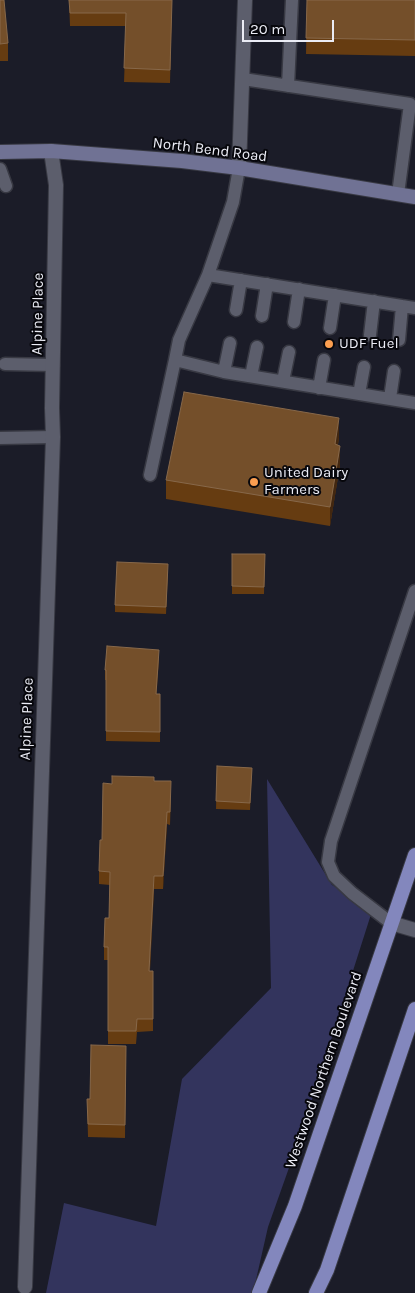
<!DOCTYPE html>
<html>
<head>
<meta charset="utf-8">
<style>
	body { margin:0 }
	#map { position:relative; width:415px; height:1293px; overflow:hidden; background:#1b1c28; font-family:Karla,sans-serif }
	canvas { display:block }
	.scale { position:absolute; left:242px; top:20px; width:92px; height:22px; box-sizing:border-box; border:2px solid #ebecf5; border-top:0; padding-left:6px; font-size:15px; line-height:18px; white-space:nowrap; color:#ebecf5; -webkit-text-stroke:4px #07070c; paint-order:stroke }
</style>
</head>
<body>
<div id="map">
<canvas width="415" height="1293"></canvas>
<div class="scale">20 m</div>
</div>
<script>
const c = document.querySelector('canvas').getContext('2d');
c.lineJoin = 'round';
function paint(path, color) { c.fillStyle = color; c.fill(path, 'evenodd'); }
const toPath = rows => new Path2D(rows.map(r => 'M' + r).join(''));
function stroke(path, color, width, dash) { c.strokeStyle = color; c.lineWidth = width; c.lineCap = dash ? 'butt' : 'round'; c.setLineDash(dash || []); c.stroke(path); }
function drawText(font, color, halo, rows, align = 'center') {
  c.font = font + ' Karla,sans-serif'; c.lineWidth = 4; c.setLineDash([]); c.textBaseline = 'middle'; c.strokeStyle = halo; c.fillStyle = color; for (const [text, x, y, turn = 0] of rows) {
    c.save(); c.translate(x, y); c.rotate((+turn || 0) * Math.PI / 180); c.textAlign = isNaN(turn) ? turn : align; if (halo) c.strokeText(text, 0, 0); c.fillText(text, 0, 0); c.restore();
  }
}
paint(toPath([
	[267,779,332,885,373,908,301,1134,268,1227,253,1293,46,1293,64,1203,156,1226,182,1079,271,988]
]), '#33345d');
const service = toPath([
	[243,79,410,104,398,194],
	[288,86,292,0],
	[239,168,233,202,208,275,415,308],
	[0,169,6,186],
	[208,275,179,340,175,360,224,372,415,403],
	[236,310,241,280],
	[262,316,267,284],
	[294,322,299,289],
	[330,328,335,295],
	[370,335,374,301],
	[399,340,402,306],
	[5,364,53,365],
	[224,372,230,343],
	[251,376,257,347],
	[283,381,289,352],
	[319,388,324,360],
	[359,394,364,367],
	[390,398,394,371],
	[0,438,53,437],
	[150,475,175,360],
	[391,923,352,893,334,876,328,862,331,841,415,591]
]);
const minor = toPath([
	[239,168,245,0],
	[391,923,415,930],
	[25,1287,53,437,52,408,56,185,51,151]
]);
const secondary = toPath([
	[0,152,51,151,182,161,239,168,415,197]
]);
const primary = toPath([
	[259,1293,295,1206,415,855],
	[316,1293,327,1270,415,1009]
]);
stroke(service, '#383943', 15);
stroke(minor, '#383943', 16);
stroke(secondary, '#383943', 16);
stroke(primary, '#383943', 16);
stroke(service, '#5c5e6c', 12);
stroke(minor, '#5c5e6c', 14);
stroke(secondary, '#707294', 14);
stroke(primary, '#8387bd', 14);
paint(toPath([
	[0,0,8,43,8,61,0,61],
	[69,0,172,0,170,83,124,82,126,26,70,26],
	[307,0,415,0,415,56,306,54],
	[339,437,338,445,340,465,330,526,166,499,166,480],
	[232,554,265,554,264,594,232,594],
	[168,571,166,614,115,612,115,605],
	[159,659,156,694,160,694,160,742,106,741,106,680,105,680,105,670],
	[217,766,252,768,250,810,216,809],
	[154,781,171,794,170,825,167,824,163,889,154,889,150,971,153,971,153,1031,137,1032,136,1044,108,1044,108,960,104,960,104,947,109,918,110,885,99,884,99,871,102,840,112,784],
	[126,1046,125,1138,88,1137,87,1099,90,1099]
]), '#663c11');
paint(toPath([
	[339,418,339,437,335,463,335,444],
	[340,446,340,465,330,526,330,507],
	[159,650,159,659,156,704,156,694],
	[167,812,167,824,163,889,163,876],
	[154,876,154,889,149,984,149,971]
]), '#422710');
const building = toPath([
	[0,0,4,0,8,43,0,44,0,0],
	[69,0,172,0,170,70,124,68,126,13,70,13,69,0],
	[307,0,415,0,415,40,306,38,307,0],
	[184,392,339,418,335,444,340,446,330,507,166,480,184,392],
	[232,554,265,554,264,587,232,586,232,554],
	[117,562,168,564,166,607,115,605,117,562],
	[107,646,159,650,156,694,160,694,160,732,106,731,106,670,105,670,107,646],
	[217,766,252,768,250,803,216,801,217,766],
	[112,776,154,777,154,781,171,781,170,812,167,812,163,876,154,876,149,971,153,971,153,1019,137,1019,136,1031,108,1031,108,947,104,947,105,918,109,918,110,872,99,871,100,840,102,840,103,783,112,784,112,776],
	[91,1045,126,1046,125,1125,88,1124,87,1099,90,1099,91,1045]
]);
paint(building, '#744f2a');
stroke(building, '#87684a', 1);
for (const [x, y, r, color] of [
	[329,344,5,"#fb9e50"],
	[254,482,5,"#fb9e50"]
]) { const dot = new Path2D(); dot.arc(x, y, r, 0, 2 * Math.PI); c.fillStyle = color; c.fill(dot); stroke(dot, '#07070c', 2); }
drawText('15px', '#ebecf5', '#07070c', [
	["North Bend Road",210,150,7],
	["Alpine Place",38,314,-89],
	["Alpine Place",27,719,-88],
	["Westwood Northern Boulevard",324,1070,-71]
]);
drawText('15px', '#ebecf5', '#07070c', [
	["UDF Fuel",339,344],
	["United Dairy",264,473],
	["Farmers",264,490]
], 'left');
</script>
</body>
</html>
